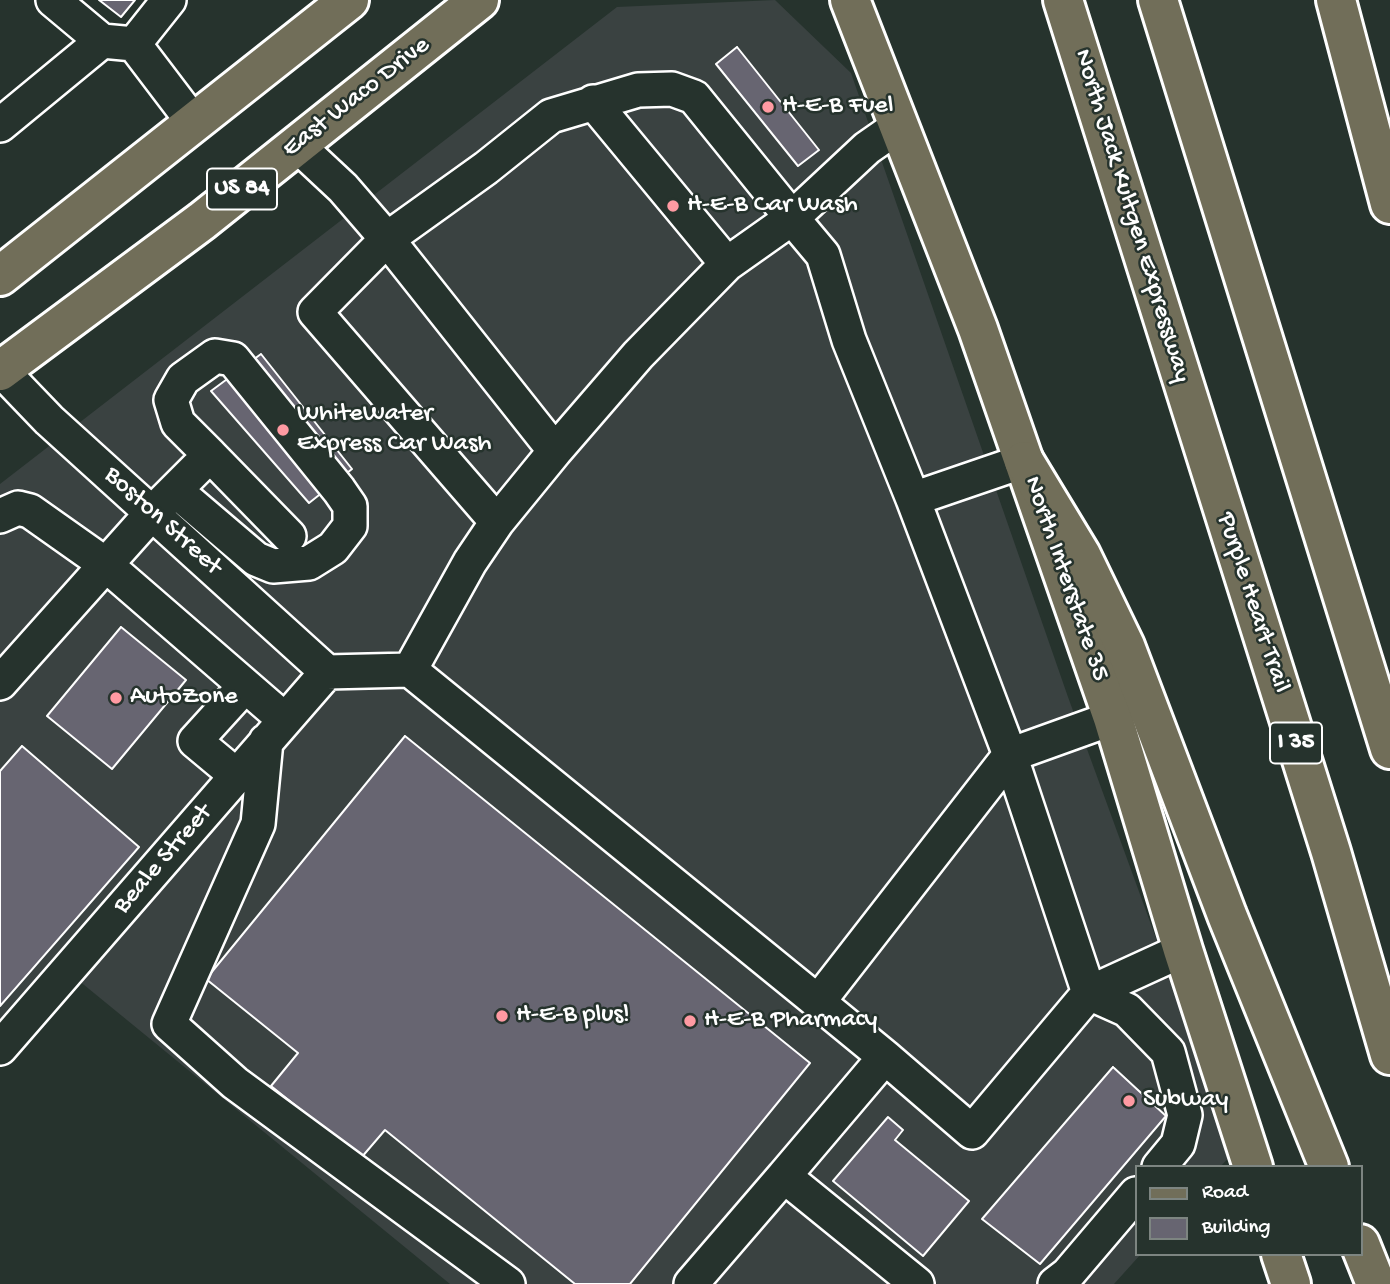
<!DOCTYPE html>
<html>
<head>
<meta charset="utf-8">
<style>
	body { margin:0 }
	#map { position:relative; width:1390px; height:1284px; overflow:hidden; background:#26332d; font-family:"Gochi Hand",sans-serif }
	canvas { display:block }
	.legend { position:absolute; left:1135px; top:1165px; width:228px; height:91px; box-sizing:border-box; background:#26332d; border:2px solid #7d8581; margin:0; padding:9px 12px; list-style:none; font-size:21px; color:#fff }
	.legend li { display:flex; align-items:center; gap:14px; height:35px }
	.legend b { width:35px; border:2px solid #7d8581 }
</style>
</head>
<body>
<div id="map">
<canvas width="1390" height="1284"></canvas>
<ul class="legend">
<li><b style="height:9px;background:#716e59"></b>Road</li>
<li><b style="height:19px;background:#676571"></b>Building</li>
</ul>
</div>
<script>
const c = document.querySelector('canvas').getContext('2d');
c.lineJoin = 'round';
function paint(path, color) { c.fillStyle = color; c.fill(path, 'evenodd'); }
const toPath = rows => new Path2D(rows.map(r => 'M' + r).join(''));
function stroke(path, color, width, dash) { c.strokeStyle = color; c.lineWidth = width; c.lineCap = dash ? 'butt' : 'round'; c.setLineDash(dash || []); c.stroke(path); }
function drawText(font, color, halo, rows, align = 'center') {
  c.font = font + ' "Gochi Hand",sans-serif'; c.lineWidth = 5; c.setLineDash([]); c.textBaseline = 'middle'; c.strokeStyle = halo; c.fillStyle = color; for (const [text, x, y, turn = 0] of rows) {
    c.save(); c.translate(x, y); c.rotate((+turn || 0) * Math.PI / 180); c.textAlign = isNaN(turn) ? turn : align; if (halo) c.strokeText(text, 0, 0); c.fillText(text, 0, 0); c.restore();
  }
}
paint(toPath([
	[775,0,851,73,1068,697,1234,1152,1220,1167,1136,1167,1136,1254,1141,1254,1114,1284,450,1284,67,971,0,1044,0,484,617,7]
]), '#3a4241');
const building = toPath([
	[99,0,135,0,121,17,99,0],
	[737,47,819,150,798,166,716,64,737,47],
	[261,354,352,469,309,503,211,391,261,354],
	[121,627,186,680,112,769,47,716,121,627],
	[405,736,810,1063,630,1284,575,1284,385,1130,361,1158,271,1086,298,1053,206,979,405,736],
	[22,746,139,847,0,1006,0,771,22,746],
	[1113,1067,1166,1116,1040,1264,982,1219,1113,1067],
	[888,1117,903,1130,895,1140,969,1201,923,1256,833,1181,888,1117]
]);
paint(building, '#676571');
stroke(building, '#fff', 2);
const minor = toPath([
	[53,0,102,41,134,44,194,123],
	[134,44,169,0],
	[593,102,727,264],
	[0,125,102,41],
	[900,125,867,148,792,218,823,255,849,340,913,499,1024,461],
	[297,145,343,188,387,239,315,312,497,522],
	[0,369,49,420,327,672],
	[175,490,256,559,273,566,309,563,333,548,350,526,350,506,339,490,233,359,215,356,183,379,171,400,178,423,210,455],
	[913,499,1010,755,1089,993,1183,950],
	[0,516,18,508,30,511,105,564,285,720],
	[410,670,818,1002,1010,755,1113,718],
	[327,672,410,670,470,562,497,522,555,451,387,239,486,168,551,116,638,90,672,89,694,97,792,218,727,264,638,355,555,451],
	[0,683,152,513,210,455,289,536],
	[266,741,258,824,169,1024,235,1083,508,1284],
	[237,776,195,741,245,686],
	[0,1048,327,672],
	[885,1057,972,1132,1089,993,1127,1010,1168,1052,1185,1115,1178,1144,1159,1167],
	[784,1176,885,1057,818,1002],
	[691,1284,784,1176,917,1284],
	[1055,1284,1068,1274,1136,1194]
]);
const major = toPath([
	[850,0,978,329,1113,718,1183,950,1253,1167],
	[1336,0,1390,204],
	[1281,1254,1291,1284]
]);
const highway = toPath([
	[1063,0,1331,852,1390,1055],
	[1158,0,1390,749],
	[0,276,349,0],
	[0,371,202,221,479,0],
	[1024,461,1081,555,1125,646,1227,915,1329,1167],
	[1360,1244,1376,1284]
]);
stroke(minor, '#fff', 38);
stroke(major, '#fff', 44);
stroke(highway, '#fff', 44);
stroke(minor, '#26332d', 33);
stroke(major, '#716e59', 38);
stroke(highway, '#716e59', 38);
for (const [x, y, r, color] of [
	[768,107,7,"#ff9aa2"],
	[673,206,7,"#ff9aa2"],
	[283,430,7,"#ff9aa2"],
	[116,698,7,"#ff9aa2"],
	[502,1016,7,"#ff9aa2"],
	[690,1021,7,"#ff9aa2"],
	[1129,1101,7,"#ff9aa2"]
]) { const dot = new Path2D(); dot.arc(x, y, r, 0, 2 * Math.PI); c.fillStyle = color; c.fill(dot); stroke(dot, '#26332d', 2.5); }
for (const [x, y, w] of [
	[242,189,70],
	[1296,743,52]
]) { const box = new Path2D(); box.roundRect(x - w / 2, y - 20.5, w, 41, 5); c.fillStyle = '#26332d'; c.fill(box); stroke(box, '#fff', 2); }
drawText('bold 24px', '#fff', null, [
	["US 84",242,189],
	["I 35",1296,743]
]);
drawText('26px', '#fff', '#26332d', [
	["East Waco Drive",357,98,-38],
	["North Jack Kultgen Expressway",1131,216,73],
	["Boston Street",162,522,42],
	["North Interstate 35",1065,579,71],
	["Purple Heart Trail",1252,603,72],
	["Beale Street",164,860,-49]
]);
drawText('26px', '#fff', '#26332d', [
	["H-E-B Fuel",782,107],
	["H-E-B Car Wash",687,206],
	["WhiteWater",297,415],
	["Express Car Wash",297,445],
	["AutoZone",130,698],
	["H-E-B plus!",516,1016],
	["H-E-B Pharmacy",704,1021],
	["Subway",1143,1101]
], 'left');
</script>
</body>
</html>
